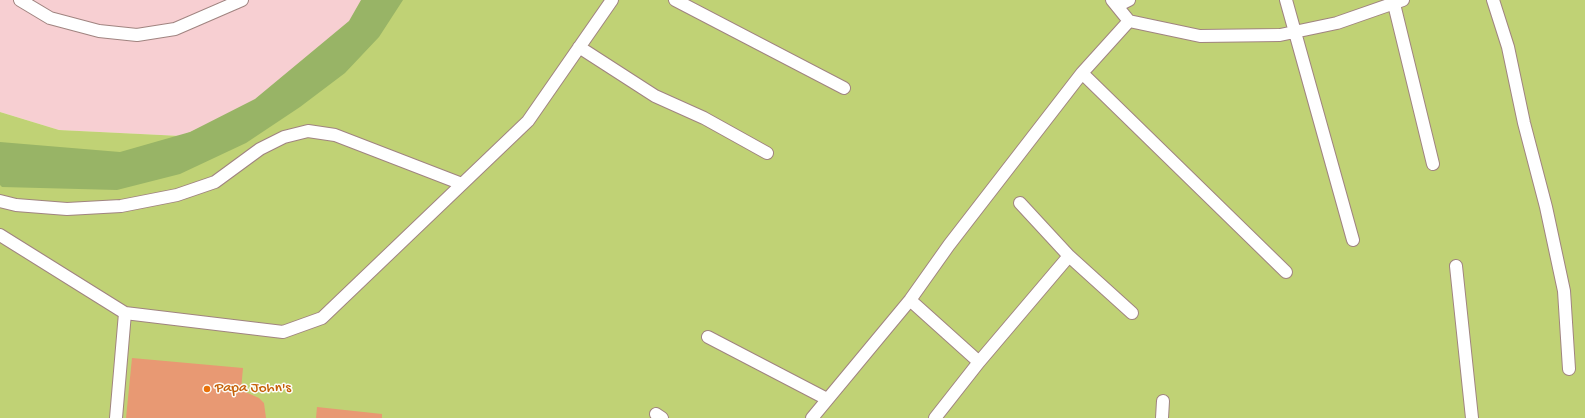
<!DOCTYPE html>
<html>
<head>
<meta charset="utf-8">
<style>
	body { margin:0 }
	canvas { display:block; background:#f7ead6 }
</style>
</head>
<body>
<canvas width="1585" height="418"></canvas>
<script>
const c = document.querySelector('canvas').getContext('2d');
c.lineJoin = 'round';
function paint(path, color) { c.fillStyle = color; c.fill(path, 'evenodd'); }
const toPath = rows => new Path2D(rows.map(r => 'M' + r).join(''));
function stroke(path, color, width, dash) { c.strokeStyle = color; c.lineWidth = width; c.lineCap = dash ? 'butt' : 'round'; c.setLineDash(dash || []); c.stroke(path); }
function drawText(font, color, halo, rows, align = 'center') {
  c.font = font + ' "Gochi Hand",sans-serif'; c.lineWidth = 3; c.setLineDash([]); c.textBaseline = 'middle'; c.strokeStyle = halo; c.fillStyle = color; for (const [text, x, y, turn = 0] of rows) {
    c.save(); c.translate(x, y); c.rotate((+turn || 0) * Math.PI / 180); c.textAlign = isNaN(turn) ? turn : align; if (halo) c.strokeText(text, 0, 0); c.fillText(text, 0, 0); c.restore();
  }
}
paint(toPath([
	[0,0,373,0,274,96,181,136,59,130,0,112]
]), '#f7cfd2');
paint(toPath([
	[372,0,1585,0,1585,418,0,418,0,112,59,130,181,136,274,96]
]), '#c0d275');
paint(toPath([
	[361,0,403,0,379,37,345,73,300,107,246,143,180,174,117,190,2,187,0,185,0,142,120,152,190,132,255,99,349,21]
]), '#98b466');
paint(toPath([
	[132,358,243,368,241,390,259,398,264,403,266,418,126,418],
	[317,407,382,414,382,418,316,418]
]), '#e89973');
const lane = toPath([
	[20,0,50,18,99,31,137,35,175,29,242,0],
	[675,0,844,88],
	[1112,0,1129,21,1200,36,1280,35,1337,23,1403,0],
	[1286,0,1353,240],
	[1493,0,1508,47,1524,123,1546,207,1564,291,1569,369],
	[1394,4,1433,164],
	[1117,6,1129,0],
	[579,47,655,96,704,118,767,153],
	[1082,73,1286,272],
	[0,201,16,205,67,209,121,206,177,195,215,182,260,149,284,137,308,131,335,135,462,184],
	[1020,203,1069,256,1132,313],
	[0,235,125,313,283,332,322,318,528,121,612,0],
	[1456,266,1472,418],
	[910,300,979,362],
	[708,337,827,399],
	[656,414,662,418],
	[116,418,125,313],
	[812,418,910,300,949,245,1082,73,1129,21],
	[935,418,979,362,1069,256],
	[1162,418,1163,401]
]);
stroke(lane, '#a08480', 14);
stroke(lane, '#fff', 12);
for (const [x, y, r, color] of [
	[207,389,4,"#e8710a"]
]) { const dot = new Path2D(); dot.arc(x, y, r, 0, 2 * Math.PI); c.fillStyle = color; c.fill(dot); stroke(dot, '#fdfcf7', 1.5); }
drawText('15px', '#c56008', '#fdfcf7', [
	["Papa John's",215,389]
], 'left');
</script>
</body>
</html>
